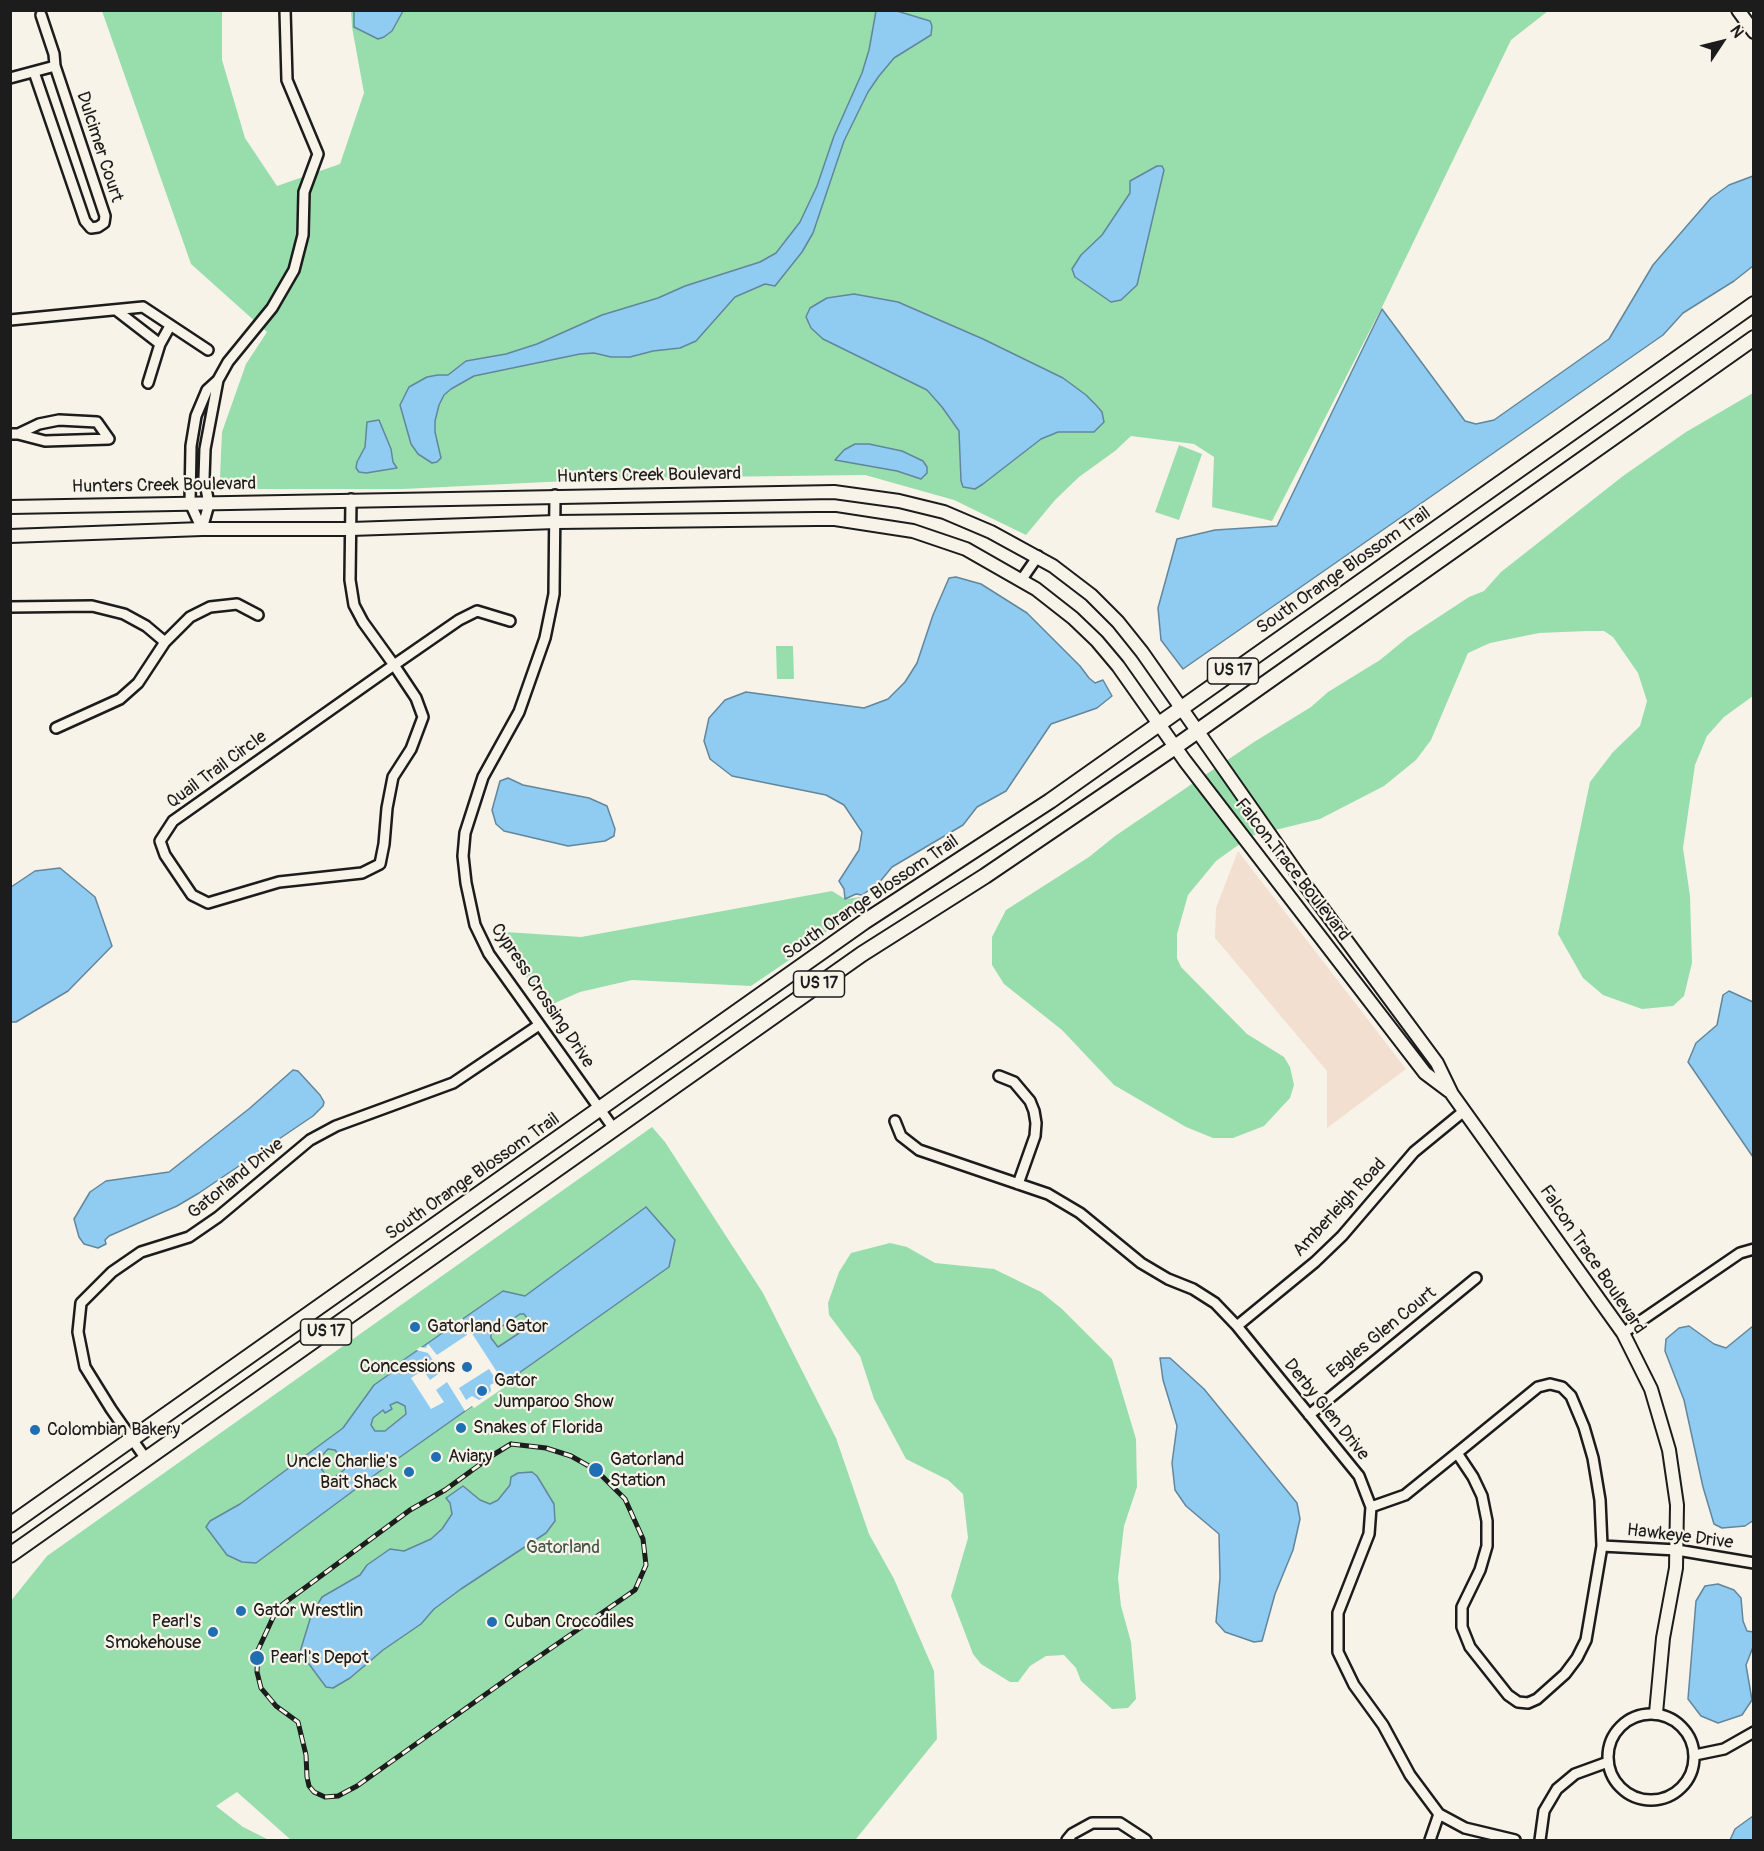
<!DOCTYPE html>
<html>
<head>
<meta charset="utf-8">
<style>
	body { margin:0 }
	#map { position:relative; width:1764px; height:1851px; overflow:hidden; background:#f7f3e8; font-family:Pangolin,sans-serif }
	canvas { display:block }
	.frame { position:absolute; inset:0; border:12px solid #1c1c1c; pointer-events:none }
	.north { position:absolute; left:1692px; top:12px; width:60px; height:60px; -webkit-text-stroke:4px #f7f3e8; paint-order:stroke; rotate:55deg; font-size:16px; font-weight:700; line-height:24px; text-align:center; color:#1c1c1c }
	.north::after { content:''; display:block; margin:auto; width:21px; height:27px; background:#1c1c1c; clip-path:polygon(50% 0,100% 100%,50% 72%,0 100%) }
</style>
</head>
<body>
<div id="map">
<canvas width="1764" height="1851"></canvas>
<div class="frame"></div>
<div class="north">N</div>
</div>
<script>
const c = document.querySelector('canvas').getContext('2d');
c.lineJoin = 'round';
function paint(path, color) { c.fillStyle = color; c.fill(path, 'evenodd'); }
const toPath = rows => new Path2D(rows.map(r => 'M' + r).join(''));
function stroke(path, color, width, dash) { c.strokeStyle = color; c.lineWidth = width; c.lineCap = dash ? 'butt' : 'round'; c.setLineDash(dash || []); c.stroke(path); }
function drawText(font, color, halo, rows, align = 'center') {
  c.font = font + ' Pangolin,sans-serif'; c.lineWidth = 4.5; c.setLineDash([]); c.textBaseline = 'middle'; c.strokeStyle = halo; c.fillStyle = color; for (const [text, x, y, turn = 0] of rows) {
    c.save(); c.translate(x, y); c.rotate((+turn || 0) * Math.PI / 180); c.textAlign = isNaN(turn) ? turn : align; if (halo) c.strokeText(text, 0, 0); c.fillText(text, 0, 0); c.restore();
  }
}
paint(toPath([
	[1238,851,1406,1069,1327,1128,1327,1071,1215,938,1216,908]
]), '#f2dfd0');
paint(toPath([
	[102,11,222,11,222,60,245,138,277,186,340,164,364,93,352,27,351,11,1548,11,1511,40,1382,307,1272,521,1212,507,1214,457,1194,444,1131,436,1115,451,1079,477,1055,500,1026,535,954,500,865,475,629,478,403,489,225,489,220,477,222,432,246,364,267,332,191,264],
	[1753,393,1753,696,1724,717,1707,736,1695,765,1683,848,1690,896,1692,963,1684,996,1673,1006,1642,1009,1603,995,1583,978,1558,934,1590,782,1613,752,1640,726,1647,701,1638,673,1613,637,1604,631,1587,631,1539,633,1490,643,1468,653,1431,740,1416,760,1384,786,1320,819,1251,836,1216,861,1188,895,1177,934,1177,958,1181,967,1247,1034,1284,1057,1290,1067,1294,1085,1290,1098,1264,1126,1233,1138,1213,1138,1186,1127,1114,1085,1062,1030,1004,984,992,965,992,937,1006,910,1089,857,1115,836,1254,742,1311,707,1328,692,1380,660,1408,637,1469,597,1484,591,1501,572,1623,476,1686,432],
	[1179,445,1202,454,1179,520,1155,512],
	[776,646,793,646,794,679,777,679],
	[832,891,845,899,860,897,859,907,826,932,823,937,751,986,632,980,580,992,548,1006,503,946,509,941,506,932,581,937],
	[652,1127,665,1142,763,1293,836,1438,869,1534,894,1579,934,1671,937,1739,856,1839,291,1840,237,1792,216,1806,243,1827,269,1840,11,1840,10,1602,47,1556],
	[890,1243,907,1247,935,1263,994,1269,1041,1292,1062,1309,1112,1359,1136,1439,1137,1487,1124,1526,1118,1578,1121,1606,1131,1642,1136,1699,1128,1708,1112,1709,1081,1681,1076,1668,1064,1655,1046,1656,1030,1666,1018,1682,1010,1682,981,1664,973,1654,951,1596,968,1538,963,1494,948,1480,906,1459,874,1399,860,1356,829,1315,828,1303,839,1272,851,1253]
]), '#98deac');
const water = toPath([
	[354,11,354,10,403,11,392,31,384,37,378,39,354,27,354,11],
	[876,11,897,11,930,21,932,26,931,35,894,58,879,76,868,92,844,141,813,233,802,252,775,286,765,284,735,297,696,341,680,348,653,351,630,357,611,357,594,353,580,354,474,376,451,389,444,395,439,405,435,421,435,432,441,458,437,462,432,463,418,454,411,444,400,405,409,387,427,377,438,375,448,375,466,361,506,354,537,344,602,315,658,298,685,286,760,262,776,253,800,222,817,186,834,136,862,73,869,50,876,11],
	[1157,166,1162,166,1164,170,1137,285,1121,300,1111,302,1075,277,1072,269,1081,255,1102,235,1130,193,1130,181,1157,166],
	[1753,176,1753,266,1734,281,1683,313,1663,335,1183,669,1161,640,1158,608,1177,539,1215,530,1277,526,1382,309,1465,421,1476,424,1494,420,1609,339,1653,265,1711,198,1729,185,1753,176],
	[854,294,898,302,983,339,1063,378,1086,395,1096,405,1102,412,1104,422,1094,432,1058,432,1041,439,983,484,975,489,963,487,961,481,959,431,942,407,927,390,823,339,811,328,806,317,810,308,827,298,854,294],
	[379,420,391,449,393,462,397,468,366,473,359,472,356,468,357,462,365,447,367,422,379,420],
	[855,444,869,444,902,451,923,461,927,467,927,473,921,479,897,471,835,460,844,450,855,444],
	[956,577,981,584,1027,613,1080,666,1089,678,1095,683,1103,680,1112,696,1097,708,1051,724,1006,791,977,807,963,825,892,867,878,884,862,895,856,894,845,899,844,889,839,881,859,850,862,832,844,805,826,795,732,776,710,759,704,741,709,718,725,700,746,692,864,708,888,699,905,682,917,663,933,615,949,578,956,577],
	[508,778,523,785,589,798,607,806,615,829,614,836,605,841,568,846,504,831,496,824,492,810,500,781,508,778],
	[60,868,95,897,112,946,68,991,16,1022,11,1022,11,887,35,871,60,868],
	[1729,991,1753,1002,1753,1157,1688,1062,1696,1043,1717,1025,1723,995,1729,991],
	[293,1070,298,1071,320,1095,324,1102,323,1106,313,1116,199,1193,177,1206,109,1236,105,1240,106,1244,98,1248,84,1244,79,1237,74,1219,90,1192,106,1181,169,1172,250,1108,293,1070],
	[646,1207,675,1240,669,1267,376,1474,256,1563,242,1562,227,1555,206,1527,210,1521,240,1504,343,1428,374,1385,391,1373,389,1370,503,1291,525,1296,646,1207],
	[520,1314,524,1314,531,1323,530,1326,498,1347,491,1338,491,1334,520,1314],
	[397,1402,405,1406,406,1414,385,1431,375,1431,371,1425,373,1418,383,1410,385,1413,392,1409,390,1405,397,1402],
	[328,1449,335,1450,346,1464,344,1470,332,1479,329,1479,316,1462,328,1449],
	[1689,1326,1714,1344,1726,1348,1753,1326,1754,1520,1745,1526,1722,1528,1714,1524,1703,1487,1684,1400,1665,1351,1666,1339,1679,1328,1689,1326],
	[1160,1358,1170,1358,1204,1389,1297,1503,1300,1519,1293,1550,1275,1594,1262,1641,1254,1642,1225,1632,1216,1622,1220,1578,1219,1534,1186,1506,1175,1490,1172,1463,1177,1426,1163,1380,1160,1358],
	[532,1472,537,1476,554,1504,555,1521,546,1533,461,1589,434,1609,421,1624,383,1650,350,1678,333,1688,326,1687,309,1664,299,1655,311,1616,322,1597,360,1575,367,1565,390,1549,404,1551,431,1539,442,1529,452,1514,450,1503,446,1498,463,1486,480,1500,490,1504,498,1500,510,1485,511,1477,518,1473,532,1472],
	[1718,1584,1734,1590,1741,1598,1743,1621,1747,1631,1754,1632,1753,1647,1746,1665,1752,1700,1742,1715,1718,1723,1701,1716,1688,1699,1696,1601,1705,1586,1718,1584],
	[1753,1816,1753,1840,1730,1840,1735,1829,1753,1816]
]);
paint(water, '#90ccf1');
stroke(water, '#62869c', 1.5);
paint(toPath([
	[462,1318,506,1386,474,1408,472,1406,465,1411,447,1382,436,1390,444,1402,431,1409,411,1378,423,1370,430,1380,441,1372,428,1353,416,1350,420,1347,426,1348,428,1344,437,1355,467,1335,458,1321],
	[489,1369,500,1386,498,1387,494,1383,490,1385,491,1391,487,1395,479,1386,478,1388,484,1397,479,1400,472,1396,466,1400,459,1388]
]), '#f7f3e8');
const street = toPath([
	[34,72,85,221,91,228,98,227,104,223,105,216,55,66,54,54,41,15],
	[10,78,55,66],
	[116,310,160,344],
	[10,320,143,307,208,350],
	[148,383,160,344,170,326],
	[10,434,18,434,45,441,109,439,97,422,59,420,39,424,18,434],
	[555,495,554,594,545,638,519,712,483,777,465,833,463,856,466,883,475,925,489,954,614,1129],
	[351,499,350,580,354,605,363,622,394,665,416,698,423,717,411,749,393,777,387,808,384,844,380,864,362,873,279,882,208,903,192,895,165,855,160,841,173,821,394,665,459,620,477,611,510,621],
	[202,529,209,504,204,478,205,449,218,380,228,362,272,308,294,270,303,235,304,192,318,154,287,80,285,10],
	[202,529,190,503,191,446,196,416,207,390,218,380],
	[1022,579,1038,556],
	[10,607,92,606,124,614,146,626,165,642],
	[56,728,120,699,138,683,165,642,190,617,210,607,237,604,258,615],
	[999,1076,1014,1082,1030,1101,1034,1111,1036,1123,1035,1136,1018,1184],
	[895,1121,901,1136,919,1150,1048,1194,1080,1213,1141,1263,1168,1279,1193,1289,1215,1303,1237,1326,1359,1476,1371,1507,1369,1534,1338,1613,1338,1652,1354,1685,1383,1725,1410,1775,1439,1814,1465,1828,1515,1840],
	[307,1316,321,1336],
	[1237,1326,1315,1262,1342,1236,1414,1152,1464,1111],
	[1623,1333,1740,1253,1754,1249],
	[1309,1415,1476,1278],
	[146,1459,111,1409,85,1367,78,1332,81,1303,112,1272,141,1252,189,1237,218,1217,310,1140,336,1126,453,1083,539,1025],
	[1371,1507,1405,1495,1462,1449,1538,1387,1550,1384,1562,1387,1571,1396,1584,1427,1593,1458,1600,1500,1602,1546,1586,1640,1577,1658,1565,1674,1537,1699,1528,1703,1518,1702,1508,1695,1470,1647,1462,1627,1462,1607,1480,1570,1487,1546,1487,1521,1482,1496,1473,1477,1457,1453],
	[1602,1546,1677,1550,1754,1563],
	'1608 1757a43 43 0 1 1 86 0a43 43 0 1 1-86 0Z',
	[1695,1755,1724,1749,1754,1732],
	[1067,1840,1072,1834,1092,1823,1120,1823,1146,1840],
	[1430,1840,1439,1814],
	[1540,1840,1544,1811,1557,1789,1575,1774,1608,1762]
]);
const secondary = toPath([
	[1738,10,1754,32],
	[10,507,834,492,899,501,944,512,991,532,1053,566,1091,595,1118,622,1142,652,1306,886,1437,1063,1452,1094,1623,1333,1651,1389,1669,1450,1677,1505,1676,1568,1663,1638,1656,1713],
	[10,536,202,529,351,529,556,522,816,519,835,519,913,531,966,549,1036,589,1073,618,1097,641,1118,666,1185,761,1425,1073,1449,1091]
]);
const primary = toPath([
	[10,1525,864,922,1050,801,1754,304],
	[10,1555,862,954,985,876,1175,747,1754,338]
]);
stroke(street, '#1c1c1c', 14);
stroke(secondary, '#1c1c1c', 16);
stroke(primary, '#1c1c1c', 18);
stroke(street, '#f7f3e8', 9);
stroke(secondary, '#f7f3e8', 12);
stroke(primary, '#f7f3e8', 14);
const rail = toPath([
	[511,1444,546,1448,571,1456,596,1470,625,1499,643,1539,646,1565,635,1590,521,1669,357,1786,338,1796,325,1797,314,1792,309,1786,307,1777,306,1755,298,1722,276,1706,261,1688,257,1672,258,1650,276,1611,283,1604,410,1510,445,1490,493,1455,511,1444]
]);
stroke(rail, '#1c1c1c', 5);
stroke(rail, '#f7f3e8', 3, [9]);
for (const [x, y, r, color] of [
	[415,1327,6,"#1f6fb2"],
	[467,1367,6,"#1f6fb2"],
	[482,1391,6,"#1f6fb2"],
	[461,1428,6,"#1f6fb2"],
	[35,1430,6,"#1f6fb2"],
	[436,1457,6,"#1f6fb2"],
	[596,1470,8,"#1f6fb2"],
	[409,1472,6,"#1f6fb2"],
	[241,1611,6,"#1f6fb2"],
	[492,1622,6,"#1f6fb2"],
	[213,1632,6,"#1f6fb2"],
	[257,1658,8,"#1f6fb2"]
]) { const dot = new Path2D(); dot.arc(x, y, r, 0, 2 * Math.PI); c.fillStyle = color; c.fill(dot); stroke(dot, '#f7f3e8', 2); }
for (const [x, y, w] of [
	[1233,671,51],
	[819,984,51],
	[326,1332,51]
]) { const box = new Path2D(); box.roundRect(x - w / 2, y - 13, w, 26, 4.5); c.fillStyle = '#f7f3e8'; c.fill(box); stroke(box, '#1c1c1c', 1.5); }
drawText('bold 16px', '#1c1c1c', null, [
	["US 17",1233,671],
	["US 17",819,984],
	["US 17",326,1332]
]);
drawText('18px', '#1c1c1c', '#f7f3e8', [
	["Dulcimer Court",99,147,72],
	["Hunters Creek Boulevard",649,476,-1],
	["Hunters Creek Boulevard",164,486,-1],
	["South Orange Blossom Trail",1344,571,-35],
	["Quail Trail Circle",217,770,-36],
	["Falcon Trace Boulevard",1292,870,52],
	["South Orange Blossom Trail",871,898,-34],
	["Cypress Crossing Drive",542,996,56],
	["South Orange Blossom Trail",473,1177,-35],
	["Gatorland Drive",236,1179,-39],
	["Amberleigh Road",1340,1208,-47],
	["Falcon Trace Boulevard",1592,1260,56],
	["Eagles Glen Court",1382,1333,-39],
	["Derby Glen Drive",1326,1410,51],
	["Hawkeye Drive",1680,1537,7]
]);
drawText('18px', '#1c1c1c', '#f7f3e8', [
	["Gatorland Gator",427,1327],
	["Concessions",455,1367,"right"],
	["Gator",494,1381],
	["Jumparoo Show",494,1402],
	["Snakes of Florida",473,1428],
	["Colombian Bakery",47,1430],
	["Aviary",448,1457],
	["Gatorland",610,1460],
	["Station",610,1481],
	["Uncle Charlie's",397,1462,"right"],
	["Bait Shack",397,1483,"right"],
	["Gator Wrestlin",253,1611],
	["Pearl's",201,1622,"right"],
	["Smokehouse",201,1643,"right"],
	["Cuban Crocodiles",504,1622],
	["Pearl's Depot",270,1658]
], 'left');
drawText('18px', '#415647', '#f7f3e8', [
	["Gatorland",563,1548]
]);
</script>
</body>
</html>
